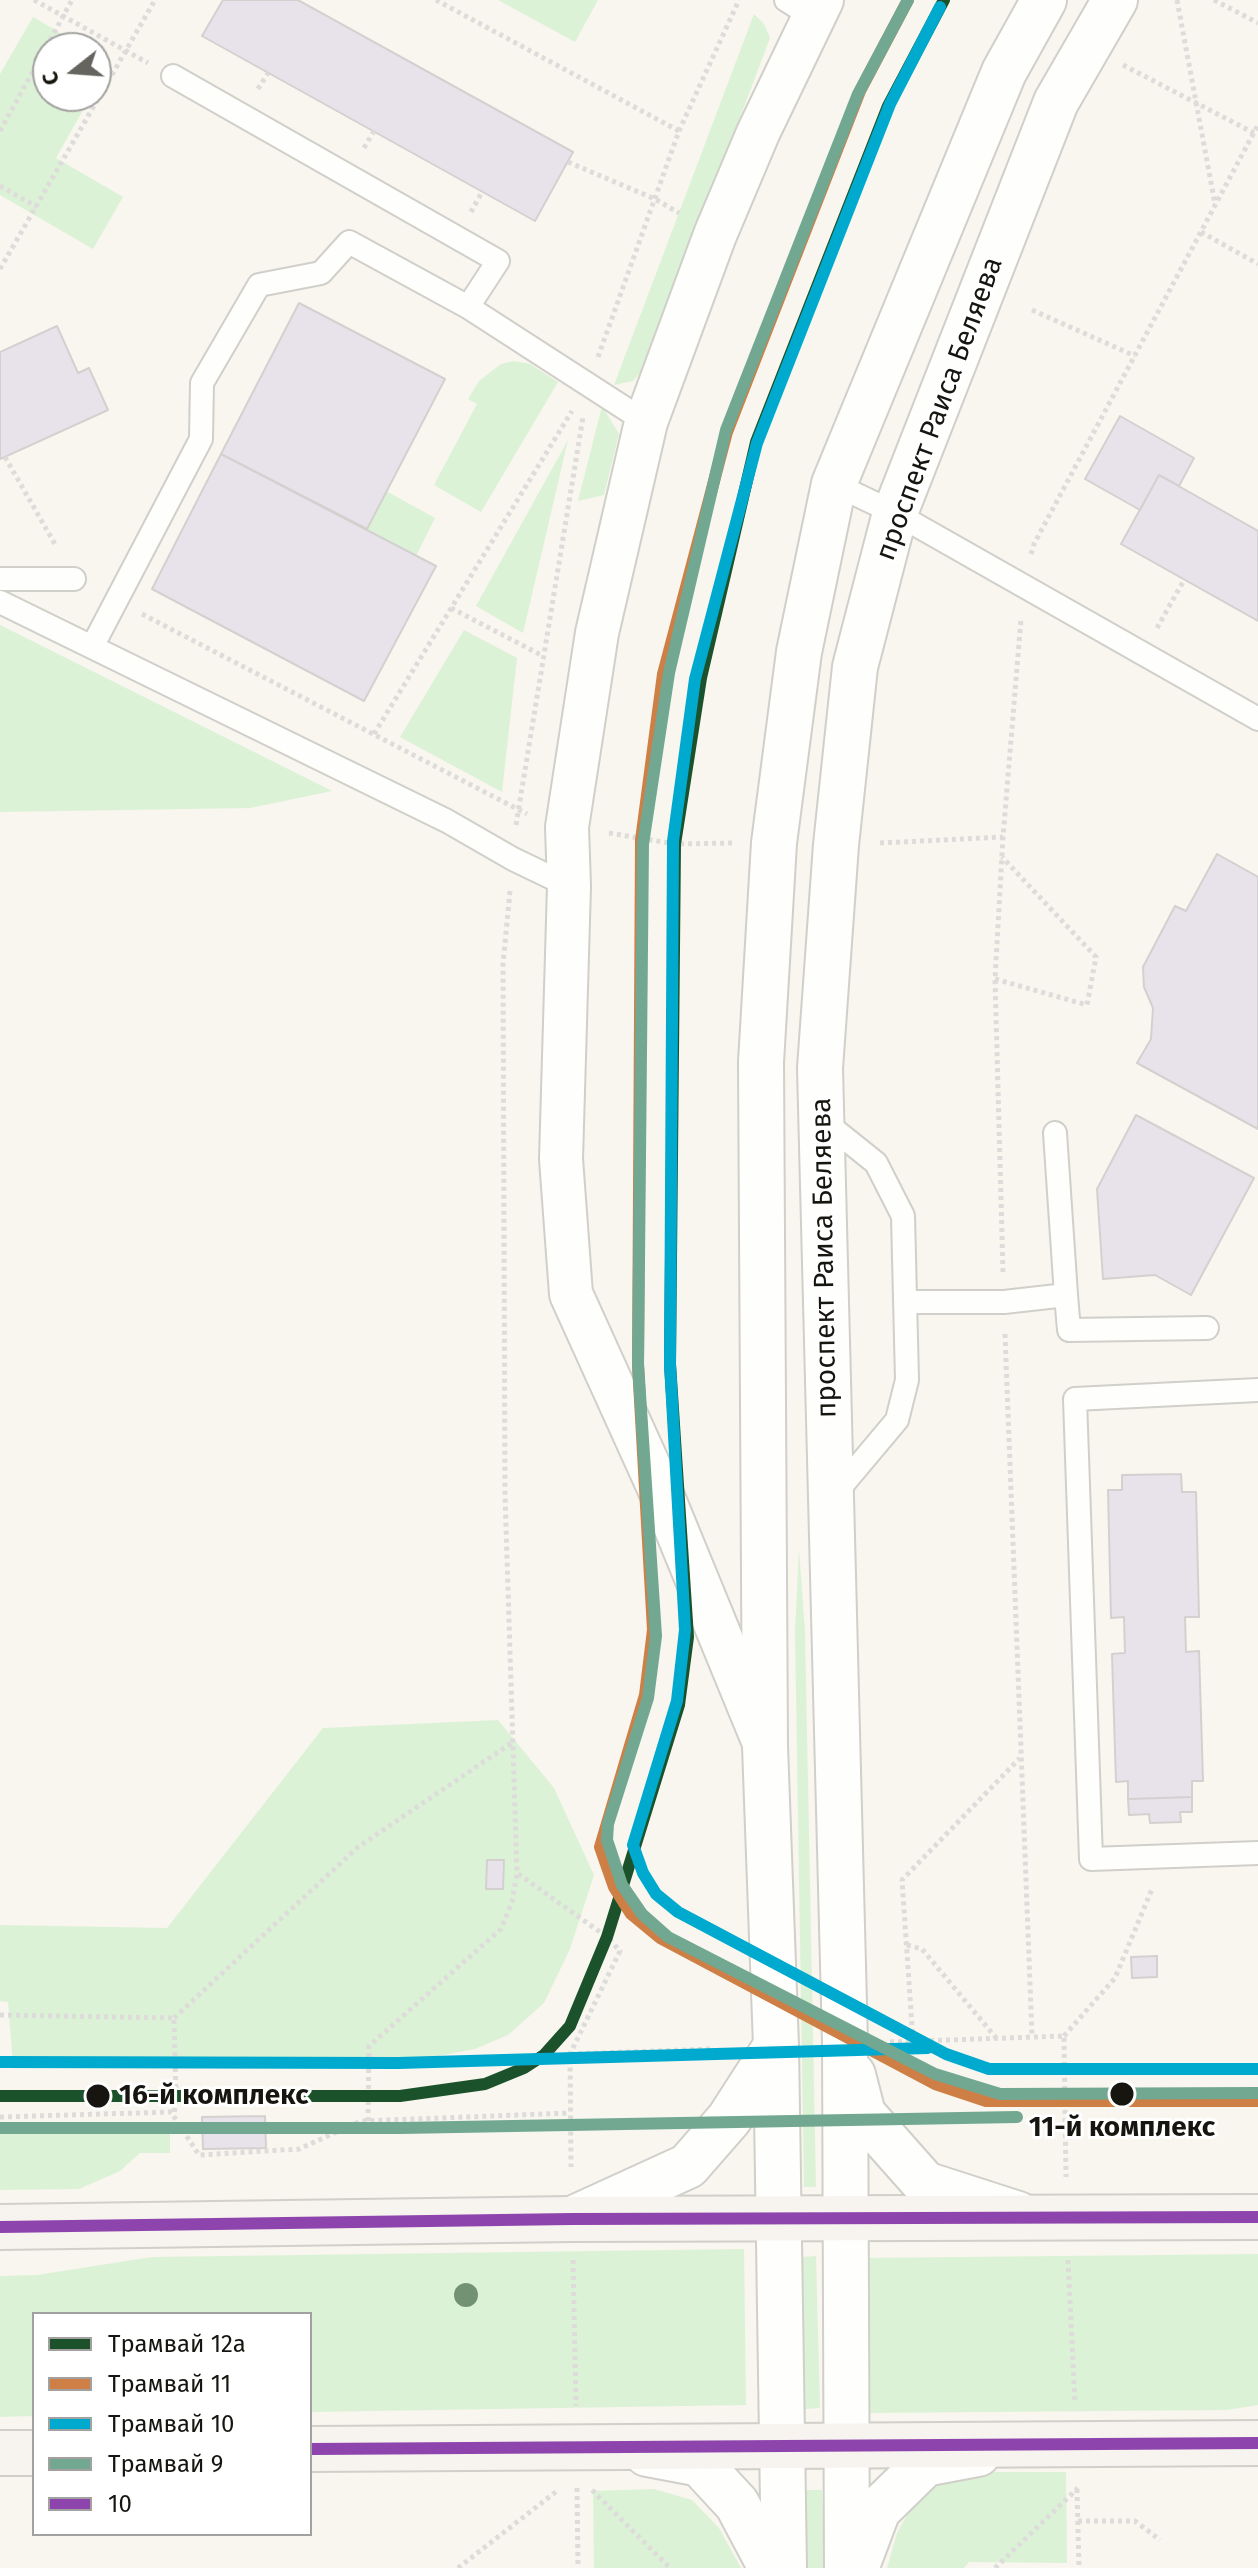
<!DOCTYPE html>
<html>
<head>
<meta charset="utf-8">
<style>
	body { margin:0 }
	#map { position:relative; width:1258px; height:2568px; overflow:hidden; background:#f8f6ee; font-family:"Fira Sans",sans-serif }
	canvas { display:block }
	.legend { position:absolute; left:32px; top:2312px; width:280px; height:224px; box-sizing:border-box; background:#fff; border:2px solid #a2a19f; margin:0; padding:10px 14px; list-style:none; font-size:24px; color:#161510 }
	.legend li { display:flex; align-items:center; gap:16px; height:40px }
	.legend b { width:40px; border:2px solid #a2a19f }
	.north { position:absolute; left:32px; top:32px; width:80px; height:80px; box-sizing:border-box; background:#fff; border:2px solid #a2a19f; border-radius:50%; rotate:253deg; font-size:22px; font-weight:700; line-height:32px; text-align:center; color:#161510 }
	.north::after { content:''; display:block; margin:auto; width:28px; height:36px; background:#65645e; clip-path:polygon(50% 0,100% 100%,50% 72%,0 100%) }
</style>
</head>
<body>
<div id="map">
<canvas width="1258" height="2568"></canvas>
<ul class="legend">
<li><b style="height:10px;background:#1b522b"></b>Трамвай 12а</li>
<li><b style="height:10px;background:#ce7f46"></b>Трамвай 11</li>
<li><b style="height:10px;background:#00a9ce"></b>Трамвай 10</li>
<li><b style="height:10px;background:#72a891"></b>Трамвай 9</li>
<li><b style="height:10px;background:#8e44ad"></b>10</li>
</ul>
<div class="north">С</div>
</div>
<script>
const c = document.querySelector('canvas').getContext('2d');
c.lineJoin = 'round';
function paint(path, color) { c.fillStyle = color; c.fill(path, 'evenodd'); }
const toPath = rows => new Path2D(rows.map(r => 'M' + r).join(''));
function stroke(path, color, width, dash) { c.strokeStyle = color; c.lineWidth = width; c.lineCap = dash ? 'butt' : 'round'; c.setLineDash(dash || []); c.stroke(path); }
function drawText(font, color, halo, rows, align = 'center') {
  c.font = font + ' "Fira Sans",sans-serif'; c.lineWidth = 6; c.setLineDash([]); c.textBaseline = 'middle'; c.strokeStyle = halo; c.fillStyle = color; for (const [text, x, y, turn = 0] of rows) {
    c.save(); c.translate(x, y); c.rotate((+turn || 0) * Math.PI / 180); c.textAlign = isNaN(turn) ? turn : align; if (halo) c.strokeText(text, 0, 0); c.fillText(text, 0, 0); c.restore();
  }
}
paint(toPath([
	[498,0,598,0,575,42],
	[754,14,764,24,770,38,646,366,633,381,614,385],
	[33,17,86,48,48,48,48,96,91,96,56,158,123,197,93,249,0,195,0,74],
	[514,361,530,364,558,382,481,512,434,485,477,404,468,399,479,381,501,364],
	[602,406,619,434,604,495,578,501],
	[568,440,523,633,476,606],
	[386,491,435,518,416,556,367,529],
	[0,625,332,791,250,808,0,812],
	[464,630,517,658,502,792,400,737],
	[799,1549,805,1631,816,2187,804,2187,795,1631],
	[498,1720,554,1788,594,1875,570,1949,544,2003,508,2035,475,2049,428,2058,13,2065,8,2002,0,2001,0,1925,167,1928,323,1728],
	[170,2126,170,2153,140,2153,120,2171,79,2189,0,2190,0,2130],
	[744,2249,746,2405,310,2412,310,2314,34,2314,34,2416,0,2417,0,2276,37,2275,152,2257],
	[1258,2254,1258,2405,1227,2410,863,2413,861,2258],
	[816,2256,820,2408,805,2409,802,2257],
	[976,2472,1066,2472,1067,2563,969,2562,964,2568,887,2568,897,2533,911,2508,932,2487,945,2480],
	[654,2489,692,2500,719,2528,741,2568,594,2568,593,2491],
	[806,2490,822,2490,825,2568,806,2568]
]), '#dcf2d6');
const building = toPath([
	[223,0,298,0,573,152,535,221,202,36,223,0],
	[299,303,445,379,367,529,221,454,299,303],
	[57,326,78,373,89,368,108,410,0,459,0,352,57,326],
	[1120,416,1194,458,1179,486,1159,475,1140,510,1085,479,1120,416],
	[221,454,436,566,364,701,152,589,221,454],
	[1159,475,1258,531,1258,621,1121,544,1159,475],
	[1217,854,1258,877,1258,1129,1137,1063,1151,1039,1153,1008,1144,987,1143,967,1175,906,1186,911,1217,854],
	[1136,1115,1254,1178,1191,1295,1155,1275,1103,1279,1097,1189,1136,1115],
	[1181,1474,1182,1492,1196,1492,1199,1617,1185,1617,1186,1652,1199,1651,1203,1781,1192,1781,1192,1797,1128,1799,1128,1781,1116,1782,1112,1654,1125,1653,1124,1617,1111,1618,1108,1490,1122,1490,1122,1475,1181,1474],
	[1192,1797,1192,1812,1180,1812,1181,1822,1150,1823,1149,1814,1129,1815,1128,1799,1192,1797],
	[487,1860,504,1860,503,1889,486,1889,487,1860],
	[1157,1956,1157,1977,1132,1978,1131,1957,1157,1956],
	[265,2116,266,2148,203,2149,202,2117,265,2116]
]);
paint(building, '#e8e3ea');
stroke(building, '#d3d1d0', 2);
const service = toPath([
	[786,0,813,17],
	[173,76,498,261,468,307,646,422],
	[834,484,895,513,1258,719],
	[0,579,74,579],
	[0,602,447,821,513,859,569,886],
	[92,647,201,439,202,383,259,285,321,273,349,242,468,307],
	[821,1119,876,1163,903,1216,907,1380,897,1420,834,1495],
	[1066,1295,1069,1330,1207,1328],
	[906,1302,1004,1302,1066,1295,1055,1133],
	[1258,1390,1075,1399,1091,1859,1258,1853]
]);
const minor = toPath([
	[764,1743,663,1497,571,1294,561,1159,569,886,567,827,597,633,646,422,715,235,758,133,822,0]
]);
const tertiary = toPath([
	[853,2075,863,2114,925,2184,1018,2214],
	[572,2219,688,2166,729,2119,776,2046],
	[647,2454,700,2464,737,2504,771,2568],
	[857,2566,878,2510,925,2464,978,2454],
	[784,2568,776,2046,765,1746,761,1062,774,843,799,652,834,484,1004,72,1044,0],
	[847,2568,845,2043,820,1068,836,845,855,667,895,513,1056,102,1115,0]
]);
const secondary = toPath([
	[0,2227,572,2219,1258,2217],
	[310,2449,1258,2443],
	[0,2453,34,2453]
]);
stroke(service, '#d0cfc9', 26);
stroke(minor, '#d0cfc9', 46);
stroke(tertiary, '#d0cfc9', 48);
stroke(secondary, '#d0cfc9', 48);
stroke(toPath([
	[34,0,148,63],
	[436,0,679,131],
	[1177,0,1215,204],
	[1214,0,1258,23],
	[1123,65,1254,133],
	[258,89,268,73],
	[0,131,72,0],
	[364,148,374,131],
	[568,162,655,199,679,213],
	[0,186,37,207],
	[471,212,482,192],
	[1201,232,1258,264],
	[0,269,155,0],
	[1032,310,1135,356],
	[598,357,679,131,739,0],
	[5,457,56,546],
	[1031,554,1034,544,1258,125],
	[451,608,543,656],
	[142,614,527,814],
	[1157,628,1184,580],
	[374,734,572,411],
	[516,825,583,417],
	[609,833,675,844,734,843],
	[880,843,1003,837],
	[510,891,503,964,505,1495,517,1873,607,1937,620,1951,570,2054,571,2167],
	[995,979,1087,1005,1096,957,1002,857],
	[1003,1272,995,979,1003,837,1021,619],
	[1005,1334,1032,2036],
	[907,1945,922,1949,997,2039],
	[0,2015,174,2018,176,2097,174,2115],
	[174,2018,358,1847,513,1742],
	[1064,2036,1115,1978,1152,1889],
	[913,2041,902,1880,1020,1758],
	[890,2042,1064,2036,1066,2177],
	[570,2054,713,2049],
	[0,2117,171,2112,199,2155,299,2149,361,2121,570,2113],
	[368,2121,369,2046,501,1929,512,1902,517,1873],
	[573,2260,576,2406],
	[1068,2260,1075,2402],
	[577,2488,578,2568],
	[1077,2489,1079,2568],
	[592,2490,670,2568],
	[1078,2521,1135,2521,1160,2540],
	[458,2568,557,2491],
	[995,2568,1078,2488]
]), '#dddcda', 5, [4, 4]);
stroke(service, '#fefefc', 22);
stroke(minor, '#fefefc', 42);
stroke(tertiary, '#fefefc', 44);
stroke(secondary, '#f7f3ef', 44);
stroke(toPath([
	[0,2227,572,2219,1258,2217],
	[310,2449,1258,2443]
]), '#8e44ad', 12);
stroke(toPath([
	[0,2096,400,2096,485,2084,524,2068,544,2055,570,2026,607,1937,679,1705,688,1637,670,1364,675,844,701,678,756,442,888,106,944,0]
]), '#1b522b', 12);
stroke(toPath([
	[908,0,860,91,727,432,663,674,641,840,638,1365,653,1630,645,1695,600,1847,614,1887,631,1914,660,1938,935,2084,986,2101,1258,2101]
]), '#ce7f46', 12);
stroke(toPath([
	[940,7,890,104,757,443,695,679,673,841,670,1365,685,1630,677,1701,633,1845,643,1873,656,1894,678,1912,946,2054,989,2069,1258,2069],
	[0,2062,398,2063,928,2048]
]), '#00a9ce', 12);
stroke(toPath([
	[908,0,858,94,726,430,669,673,643,844,638,1364,656,1636,648,1698,608,1824,607,1840,622,1885,642,1914,668,1937,935,2074,1000,2094,1258,2093],
	[0,2128,401,2128,1017,2117]
]), '#72a891', 12);
c.fillStyle = '#739272';
for (const [x, y] of [
	[466,2295]
]) { c.beginPath(); c.arc(x, y, 12, 0, 2 * Math.PI); c.fill(); }
for (const [x, y, r, color] of [
	[1122,2094,13,"#161510"],
	[98,2096,13,"#161510"]
]) { const dot = new Path2D(); dot.arc(x, y, r, 0, 2 * Math.PI); c.fillStyle = color; c.fill(dot); stroke(dot, '#fff', 3); }
drawText('28px', '#161510', '#fff', [
	["проспект Раиса Беляева",940,409,-70],
	["проспект Раиса Беляева",825,1258,-91]
]);
drawText('bold 28px', '#161510', '#fff', [
	["16-й комплекс",119,2096],
	["11-й комплекс",1122,2128,"center"]
], 'left');
</script>
</body>
</html>
